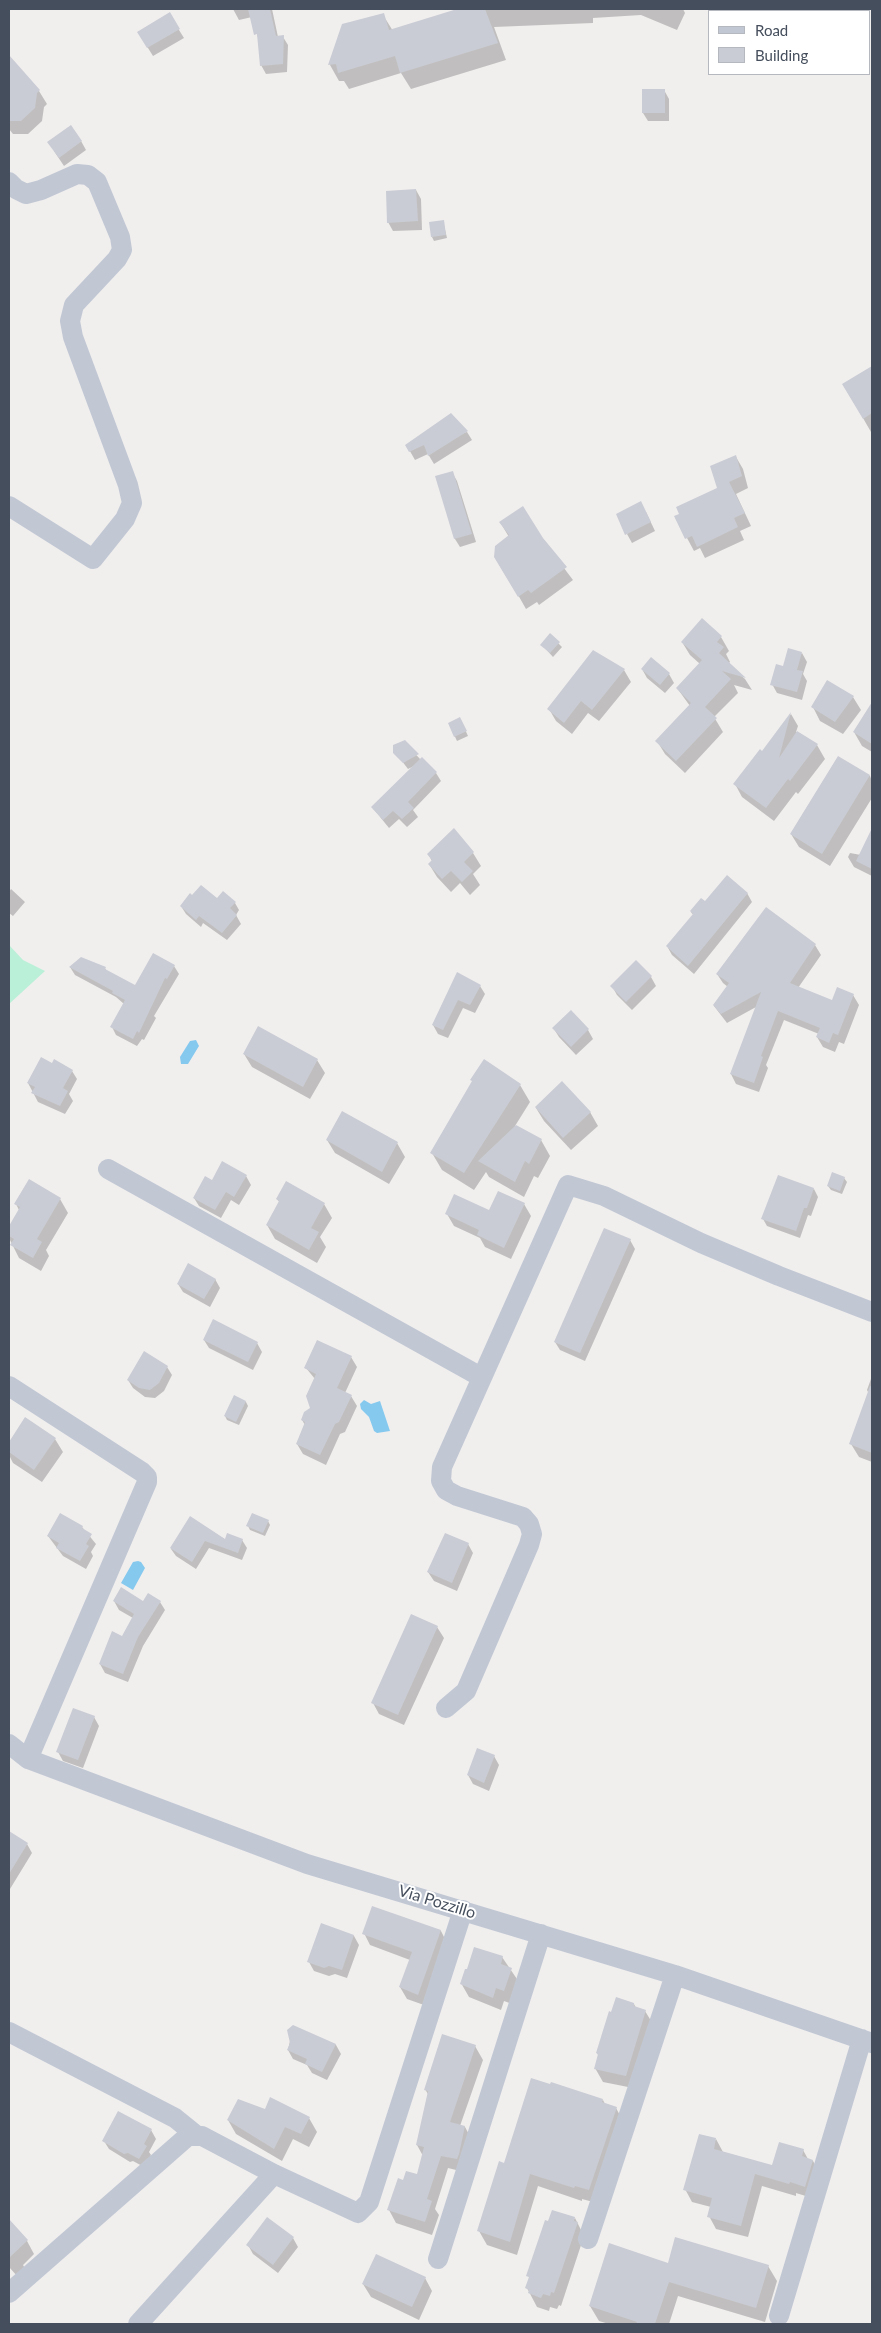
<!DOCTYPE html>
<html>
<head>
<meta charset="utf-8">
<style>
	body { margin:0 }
	#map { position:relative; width:881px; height:2333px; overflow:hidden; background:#f1eeee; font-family:Lato,sans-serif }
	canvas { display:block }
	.frame { position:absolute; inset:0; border:10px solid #454e5c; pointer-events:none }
	.legend { position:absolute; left:708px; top:10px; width:162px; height:65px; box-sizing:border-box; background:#fff; border:1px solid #b5b8be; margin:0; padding:6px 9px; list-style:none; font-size:15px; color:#454e5c }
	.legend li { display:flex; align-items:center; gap:10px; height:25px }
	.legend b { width:25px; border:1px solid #b5b8be }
</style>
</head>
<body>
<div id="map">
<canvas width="881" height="2333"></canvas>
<div class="frame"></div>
<ul class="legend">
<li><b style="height:6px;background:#c1c8d4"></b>Road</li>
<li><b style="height:14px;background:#c9ccd4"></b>Building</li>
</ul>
</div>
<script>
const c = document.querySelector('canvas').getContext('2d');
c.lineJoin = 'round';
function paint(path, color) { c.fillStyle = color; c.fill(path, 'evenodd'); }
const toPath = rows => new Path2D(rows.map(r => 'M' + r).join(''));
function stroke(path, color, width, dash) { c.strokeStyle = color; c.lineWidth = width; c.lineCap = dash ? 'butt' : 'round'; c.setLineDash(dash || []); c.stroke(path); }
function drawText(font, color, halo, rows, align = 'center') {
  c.font = font + ' Lato,sans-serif'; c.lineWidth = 4; c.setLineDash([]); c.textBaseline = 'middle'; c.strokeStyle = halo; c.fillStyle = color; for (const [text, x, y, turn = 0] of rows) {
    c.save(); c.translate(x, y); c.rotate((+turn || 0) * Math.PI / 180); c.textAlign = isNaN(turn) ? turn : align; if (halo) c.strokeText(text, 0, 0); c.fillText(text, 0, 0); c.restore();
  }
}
paint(toPath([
	[9,945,23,960,45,971,9,1004]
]), '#baf0d7');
paint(toPath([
	[196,1040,199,1046,188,1064,181,1064,180,1057,190,1041],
	[364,1400,371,1404,380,1401,390,1431,377,1433,374,1431,369,1417,361,1409,360,1404],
	[138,1561,141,1562,145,1568,133,1590,121,1583,133,1562]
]), '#85c9ef');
paint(toPath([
	[233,9,272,9,278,37,283,37,288,45,287,72,266,74,261,65,259,41,252,17,239,20],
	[461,9,683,9,685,13,677,30,641,15,593,18,593,23,494,27,506,60,411,89,401,73,349,89,344,81,339,81,330,65,343,25,383,15,393,31],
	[169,14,184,38,153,56,138,32],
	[15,65,39,91,47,104,44,107,42,121,28,134,13,134,9,129,9,71],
	[664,90,669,99,669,121,648,121,643,113],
	[81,141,86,150,64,166,54,151],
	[416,190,421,199,422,230,393,231,388,222],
	[443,221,447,238,434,241,432,237],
	[872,372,872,431,871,432,844,385],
	[467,432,472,440,434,464,428,454,415,460,407,446],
	[736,457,743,469,748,488,736,494,751,526,740,531,744,540,705,558,700,548,694,551,687,538],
	[452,472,457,481,476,542,460,547,455,539],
	[646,512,655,531,632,543,627,534],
	[500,522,542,539,573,580,539,605,537,602,526,609,496,556,509,537],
	[702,620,721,637,729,651,726,654,730,662,728,664,745,679,752,690,734,685,738,693,714,717,723,732,685,773,665,754,657,741,690,706,677,688,700,664,690,655,682,642],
	[550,635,562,647,553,657,542,645],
	[802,653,807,662,803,674,807,681,802,700,777,693,772,684],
	[642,669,669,674,674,683,665,693,647,678],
	[624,670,631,682,599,721,588,713,572,734,556,721,549,709],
	[828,682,853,697,861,710,843,734,820,721,813,707],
	[870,707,872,708,872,752,862,746,854,732],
	[791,714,798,726,796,732,817,745,825,759,798,794,796,792,774,821,742,797,735,784,763,752],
	[462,723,468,736,457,741,449,724],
	[404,742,421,760,436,773,441,781,413,810,418,817,407,827,399,819,389,828,372,807,414,766,408,769,395,752],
	[839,758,870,776,872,781,872,798,830,866,799,847,791,834],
	[872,832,872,876,854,867,848,857,850,853,861,855],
	[473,853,481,866,473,874,480,885,470,895,460,883,451,892,437,877,429,864,432,861,428,854],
	[11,889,25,902,13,916,9,913,9,892],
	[747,893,752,902,694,974,672,955,667,946,694,916,691,912],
	[217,900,235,903,239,910,236,915,241,924,227,940,203,923,201,927,186,914,181,906],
	[815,945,821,955,798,988,832,1001,853,995,859,1005,844,1044,839,1042,835,1052,823,1047,817,1037,819,1034,784,1020,766,1065,768,1068,759,1092,736,1084,731,1074,756,1007,727,1023,714,1006,728,987,723,983,717,974],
	[636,962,651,977,656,986,632,1010,617,995,612,986],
	[174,966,179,974,154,1016,156,1018,144,1040,142,1039,137,1046,116,1035,112,1027,124,1004,116,997,75,975,70,967,105,968,107,972,136,987],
	[457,974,480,986,485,994,475,1013,463,1008,448,1038,438,1034,433,1025],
	[571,1012,588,1030,593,1039,576,1055,559,1037,554,1029],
	[244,1054,317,1060,325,1073,310,1099,252,1067],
	[72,1071,77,1079,69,1094,73,1101,65,1114,38,1102,28,1083],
	[520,1085,530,1102,515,1126,541,1140,550,1156,538,1178,534,1176,524,1197,489,1177,486,1172,474,1190,442,1170,432,1153],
	[536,1108,590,1112,598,1126,571,1150,544,1121],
	[327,1140,397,1143,405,1157,389,1184,335,1153],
	[246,1176,251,1185,239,1205,231,1200,221,1218,199,1206,194,1198,212,1181],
	[844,1178,847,1182,842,1194,831,1190,828,1186],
	[29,1181,60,1199,68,1213,46,1250,49,1256,41,1271,19,1258,9,1238,9,1228,19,1210,16,1204],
	[814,1189,818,1197,811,1216,808,1215,800,1238,767,1226,763,1219],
	[277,1199,324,1204,332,1218,320,1237,326,1247,317,1263,275,1239,267,1225,280,1203],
	[524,1204,531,1216,511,1259,485,1247,480,1238,454,1226,447,1214,490,1212],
	[630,1240,635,1249,585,1361,560,1350,555,1342],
	[215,1279,220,1288,210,1307,183,1292,178,1284],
	[204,1340,257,1343,262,1352,253,1370,209,1348],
	[351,1357,357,1367,345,1393,351,1396,357,1406,345,1432,340,1434,326,1465,303,1454,297,1444,305,1425,302,1420,312,1409,315,1379,306,1368],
	[167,1367,172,1375,164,1391,155,1398,145,1397,133,1388,128,1380],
	[872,1376,872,1462,859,1457,851,1444,869,1394,867,1390],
	[234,1397,246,1402,248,1406,239,1425,227,1420,225,1416],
	[26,1419,55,1439,63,1452,42,1482,13,1463,9,1455,9,1444],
	[190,1518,226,1540,242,1540,247,1548,242,1560,209,1548,196,1569,176,1556,171,1549],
	[268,1521,270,1525,265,1536,250,1530,248,1526],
	[82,1527,96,1544,91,1552,93,1556,86,1569,63,1556,48,1536],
	[468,1544,473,1553,457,1591,434,1581,428,1572],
	[114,1601,160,1602,165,1610,143,1646,128,1682,105,1673,100,1664,123,1637,133,1618,119,1610],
	[437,1627,444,1638,404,1725,379,1714,373,1703],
	[94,1717,99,1726,83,1768,63,1761,58,1752],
	[494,1756,499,1765,489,1791,473,1784,468,1775],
	[9,1833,27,1844,32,1853,10,1889],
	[373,1908,441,1931,447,1943,424,2005,407,1999,400,1987,410,1960,370,1945,364,1933],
	[322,1925,354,1936,359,1945,347,1978,335,1974,329,1976,314,1971,309,1962],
	[502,1957,519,1982,512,2004,504,2001,501,2010,469,1997,461,1983],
	[634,2004,636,2008,645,2011,653,2024,633,2088,603,2082,595,2068,599,2057,597,2053,612,2013],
	[293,2027,336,2045,341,2054,327,2080,312,2073,307,2065,293,2059,288,2050],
	[475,2046,483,2060,460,2126,465,2127,472,2140,464,2172,448,2168,435,2209,439,2215,432,2235,396,2223,389,2210,404,2181,418,2176,423,2156,417,2145,429,2096,425,2089],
	[603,2100,605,2104,616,2108,623,2121,597,2203,582,2199,582,2201,538,2186,517,2255,487,2245,479,2231,505,2164],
	[309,2118,317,2132,309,2147,293,2139,282,2161,236,2134,228,2120],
	[151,2130,156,2139,149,2152,151,2155,144,2167,133,2161,130,2162,109,2149,104,2141],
	[716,2139,723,2152,773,2166,803,2150,808,2159,813,2161,820,2173,812,2198,796,2193,796,2196,762,2186,748,2237,716,2229,709,2216,711,2207,692,2202,685,2189],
	[575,2218,584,2236,561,2306,559,2305,557,2309,550,2307,549,2311,537,2307,527,2288,530,2279,528,2275],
	[9,2221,27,2241,34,2254,23,2265,26,2270,18,2277,9,2267],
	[293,2238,298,2247,278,2273,253,2254,248,2245],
	[668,2264,768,2266,777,2281,765,2322,678,2296,669,2324,609,2324,599,2321,590,2306],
	[425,2278,432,2291,419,2320,371,2297,363,2284]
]), '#0003');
paint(toPath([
	[248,9,270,9,276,36,284,35,283,64,260,66,257,34,254,35],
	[457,9,485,9,498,43,400,73,395,56,338,73,336,64,328,65,342,24,384,13,389,30],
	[170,12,180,29,147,48,137,32],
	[9,55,40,90,37,93,35,108,21,121,9,121],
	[642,89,665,89,665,113,642,113],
	[71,125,82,141,59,158,47,142],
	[416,189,418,221,387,223,386,191],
	[444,220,446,235,431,237,429,222],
	[872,366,872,413,863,419,842,384],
	[451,413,468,431,428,456,424,445,409,452,405,445],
	[736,455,742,476,729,482,745,513,734,518,738,527,697,547,692,536,685,539,674,516,679,514,676,507,717,488,710,466],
	[453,471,472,534,454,539,435,476],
	[641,501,651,522,625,535,616,514],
	[523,506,543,538,567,567,531,593,528,590,518,597,494,557,495,546,509,535,499,522],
	[702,618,722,636,717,642,724,647,719,653,746,678,722,671,731,679,705,707,717,718,676,761,655,741,691,703,676,688,702,660,681,642],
	[550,633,560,642,550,653,540,645],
	[788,648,802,652,797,670,803,671,797,692,770,685,776,664,783,666],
	[593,650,625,669,592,710,581,701,564,723,547,709],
	[651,657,670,673,660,685,641,669],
	[827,680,854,696,835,722,811,707],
	[872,702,872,744,853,732],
	[791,712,779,758,797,731,818,744,790,781,788,779,766,808,733,784,760,749,762,751],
	[460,717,467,731,454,737,448,723],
	[405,740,419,754,403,763,393,753,393,745],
	[838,756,870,775,822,854,790,834],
	[422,757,437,772,408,802,414,808,402,819,393,811,383,820,371,807],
	[454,828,474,852,464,862,473,871,462,882,451,871,442,879,428,864,432,860,427,854],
	[872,828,872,869,856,861],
	[727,875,748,893,688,966,666,946,693,914,690,911,701,898,705,901],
	[201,885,217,898,223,891,236,902,230,908,237,915,222,933,199,916,196,920,180,906,190,893,192,895],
	[766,907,816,944,790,983,832,1000,837,987,854,994,838,1035,833,1033,829,1043,816,1037,820,1028,778,1011,761,1056,763,1057,754,1083,730,1074,761,992,721,1014,713,1005,729,983,716,974],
	[153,953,175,965,167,979,165,978,139,1033,137,1031,133,1039,110,1027,125,1000,112,993,113,991,69,967,81,957,106,967,105,969,135,985],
	[636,960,652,976,626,1002,610,986],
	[457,972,481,985,470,1005,458,1000,443,1030,432,1025],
	[571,1010,589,1029,571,1047,552,1028],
	[258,1026,318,1059,303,1087,243,1054],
	[41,1057,52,1063,54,1059,73,1070,63,1088,68,1091,60,1106,31,1093,35,1087,27,1083],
	[484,1059,521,1084,464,1173,430,1153,472,1081,470,1080],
	[562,1081,591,1112,563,1138,535,1107],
	[342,1111,398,1142,382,1172,326,1140],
	[516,1125,542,1139,529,1164,525,1161,515,1182,478,1161],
	[222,1161,247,1175,234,1197,226,1192,215,1210,193,1198,205,1176,212,1180],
	[832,1172,845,1177,840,1191,827,1186],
	[778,1175,814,1188,807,1208,804,1208,796,1231,761,1219],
	[29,1179,61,1198,37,1239,42,1242,33,1258,10,1245,14,1239,9,1236,9,1226,20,1207,14,1204],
	[286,1181,325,1203,311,1228,319,1232,309,1250,266,1225,279,1201,276,1199],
	[498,1191,525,1203,504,1248,477,1235,479,1230,445,1214,454,1194,489,1210],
	[604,1228,631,1239,580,1353,554,1342],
	[188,1263,216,1279,204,1299,177,1284],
	[213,1319,258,1342,248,1362,203,1340],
	[317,1340,352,1356,337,1388,352,1395,339,1422,335,1424,320,1455,296,1444,305,1422,301,1420,304,1412,310,1408,306,1396,316,1374,304,1368],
	[144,1351,168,1366,159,1383,150,1390,139,1388,127,1380],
	[870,1386,872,1387,872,1453,849,1444],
	[234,1395,246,1401,236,1422,224,1416],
	[25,1417,56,1438,34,1470,9,1452,9,1442],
	[60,1513,83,1526,82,1528,92,1534,86,1544,89,1546,80,1561,56,1548,59,1543,47,1536],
	[252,1513,269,1520,263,1533,246,1526],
	[190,1516,225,1539,227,1533,243,1539,238,1553,205,1541,192,1562,170,1548],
	[445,1533,469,1543,452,1583,427,1572],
	[121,1587,143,1601,148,1593,161,1601,138,1637,123,1674,99,1664,112,1631,122,1636,134,1614,113,1601],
	[411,1614,438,1626,398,1715,371,1703],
	[73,1708,95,1716,78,1760,56,1752],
	[477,1748,495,1755,484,1783,467,1775],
	[9,1831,28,1843,9,1874],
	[372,1906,441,1930,418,1995,399,1987,412,1952,362,1934],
	[321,1923,354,1935,342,1970,329,1966,324,1968,307,1962],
	[474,1947,503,1956,501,1964,512,1968,504,1991,496,1988,493,1998,460,1984,465,1969,467,1969],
	[616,1997,634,2003,634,2006,646,2010,626,2076,594,2069,598,2054,596,2053,609,2011,611,2012],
	[293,2025,336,2044,322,2072,305,2064,307,2059,287,2050,290,2043,287,2030],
	[442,2034,476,2045,450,2122,465,2126,459,2154,457,2159,441,2156,427,2199,432,2201,425,2222,387,2210,398,2178,403,2180,406,2171,417,2174,424,2147,416,2145,428,2091,424,2090],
	[531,2078,550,2084,551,2082,603,2099,602,2102,617,2107,589,2190,575,2186,574,2188,530,2174,510,2242,477,2231,499,2161,504,2163],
	[270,2097,310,2117,301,2134,285,2127,274,2149,227,2120,238,2099,265,2109],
	[118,2111,152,2129,144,2144,147,2146,139,2159,128,2153,124,2154,102,2141],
	[699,2134,716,2138,714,2149,772,2165,779,2142,804,2149,802,2156,813,2160,805,2187,790,2182,789,2184,755,2174,741,2226,707,2217,712,2198,683,2190],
	[552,2210,575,2217,574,2221,578,2222,554,2293,551,2292,550,2296,543,2294,541,2298,528,2293,529,2290,525,2288,529,2277,526,2276,545,2220,548,2221],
	[267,2217,294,2237,273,2265,246,2245],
	[9,2219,28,2240,9,2258],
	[675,2237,769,2265,756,2308,669,2282,655,2324,636,2324,637,2322,589,2306,609,2243,668,2263],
	[376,2254,426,2277,412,2307,362,2284]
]), '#c9ccd4');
stroke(toPath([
	[9,182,16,189,26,194,41,190,77,174,88,175,97,182,120,237,122,250,117,259,74,305,70,321,73,337,128,485,132,503,125,519,93,559,9,506],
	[108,1169,481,1377],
	[9,1386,142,1472,147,1477,147,1482,28,1759],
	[446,1708,466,1691,529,1545,532,1534,529,1524,523,1517,457,1496,446,1490,441,1481,442,1467,568,1185,604,1196,701,1243,779,1276,872,1312],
	[9,1744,28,1759,307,1864,675,1975,872,2043],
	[9,2032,175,2118,196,2135],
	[588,2239,675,1975],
	[438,2259,541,1934],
	[9,2293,188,2136,202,2136,274,2174,358,2213,369,2202,463,1910],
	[779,2316,862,2039],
	[138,2324,274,2174]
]), '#c1c8d4', 20);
drawText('16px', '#454e5c', '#fff', [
	["Via Pozzillo",437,1902,17]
]);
</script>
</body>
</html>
